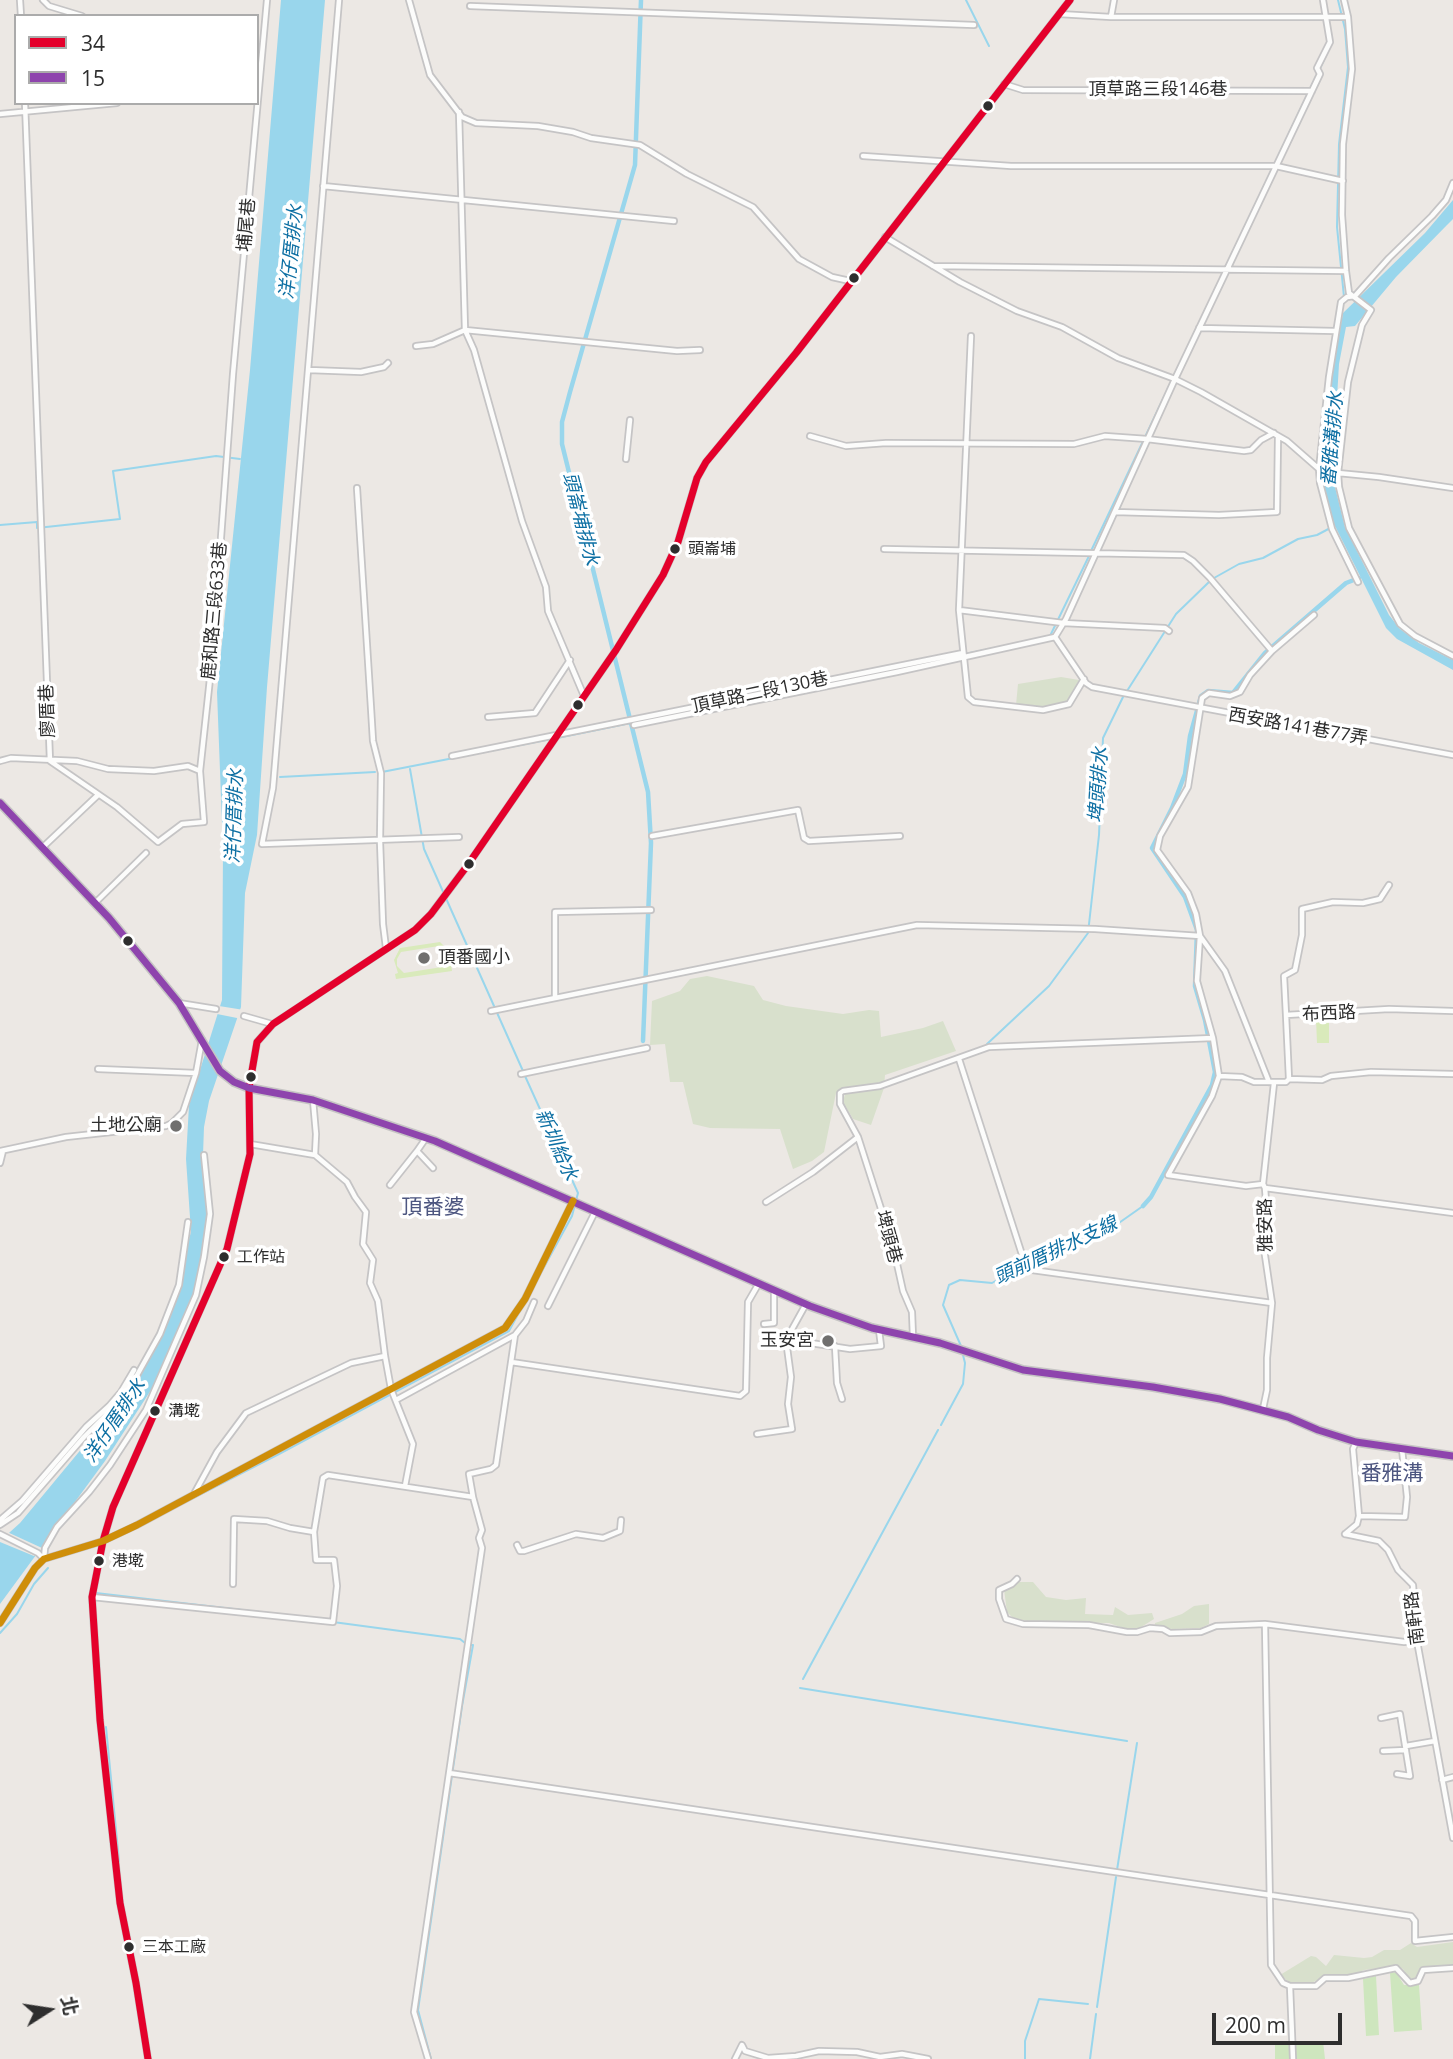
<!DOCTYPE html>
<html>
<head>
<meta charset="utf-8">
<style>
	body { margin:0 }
	#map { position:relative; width:1453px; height:2059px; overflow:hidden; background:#ece8e4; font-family:"Open Sans","Noto Sans TC",sans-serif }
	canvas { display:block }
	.legend { position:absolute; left:14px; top:14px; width:245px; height:91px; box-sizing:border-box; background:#fff; border:2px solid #ababab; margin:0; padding:9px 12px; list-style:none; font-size:21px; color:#2e2e2e }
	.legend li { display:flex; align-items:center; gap:14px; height:35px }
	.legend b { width:35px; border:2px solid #ababab }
	.north { position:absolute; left:14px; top:1975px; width:70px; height:70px; -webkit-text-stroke:5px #fff; paint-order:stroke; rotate:78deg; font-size:19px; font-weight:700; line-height:28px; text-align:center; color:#2e2e2e }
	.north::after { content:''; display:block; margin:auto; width:24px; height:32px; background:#2e2e2e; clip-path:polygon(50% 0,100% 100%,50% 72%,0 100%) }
	.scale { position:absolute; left:1212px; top:2013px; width:130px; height:32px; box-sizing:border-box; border:4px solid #2e2e2e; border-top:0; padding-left:9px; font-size:21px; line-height:24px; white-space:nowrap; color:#2e2e2e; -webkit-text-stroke:5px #fff; paint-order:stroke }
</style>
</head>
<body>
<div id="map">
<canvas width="1453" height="2059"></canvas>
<ul class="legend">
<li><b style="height:9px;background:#e4002b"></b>34</li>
<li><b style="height:9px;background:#8e44ad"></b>15</li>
</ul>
<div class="north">北</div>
<div class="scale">200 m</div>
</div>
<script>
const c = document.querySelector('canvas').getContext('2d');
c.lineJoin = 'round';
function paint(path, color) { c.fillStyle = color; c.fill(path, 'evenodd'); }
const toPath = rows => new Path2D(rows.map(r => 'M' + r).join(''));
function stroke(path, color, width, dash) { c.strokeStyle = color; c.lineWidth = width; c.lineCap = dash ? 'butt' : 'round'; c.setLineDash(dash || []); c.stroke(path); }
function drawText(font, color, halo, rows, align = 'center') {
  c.font = font + ' "Open Sans","Noto Sans TC",sans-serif'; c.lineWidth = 7; c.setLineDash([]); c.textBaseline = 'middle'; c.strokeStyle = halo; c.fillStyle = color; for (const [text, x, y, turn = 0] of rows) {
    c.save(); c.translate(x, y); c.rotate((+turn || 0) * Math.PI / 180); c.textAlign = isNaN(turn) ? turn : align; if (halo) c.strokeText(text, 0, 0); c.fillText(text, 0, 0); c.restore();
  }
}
paint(toPath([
	[1396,1972,1404,1985,1419,1985,1422,2030,1394,2032,1390,1973],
	[1376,1976,1379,2035,1366,2036,1363,1979],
	[1275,2041,1289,2041,1290,2059,1275,2059],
	[1323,2041,1325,2059,1295,2059,1294,2044]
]), '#cee6be');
paint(toPath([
	[1061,677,1079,680,1066,704,1048,708,1016,705,1018,684],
	[707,976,754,986,763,1000,786,1006,843,1014,869,1010,879,1011,881,1037,923,1028,943,1021,956,1051,885,1075,884,1088,871,1125,853,1119,843,1102,845,1094,836,1093,824,1152,812,1161,793,1169,780,1129,710,1128,693,1124,683,1082,670,1082,665,1044,650,1045,652,1001,680,991,690,979],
	[1018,1582,1033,1582,1046,1597,1066,1600,1086,1598,1085,1614,1113,1615,1115,1607,1128,1615,1152,1613,1154,1619,1138,1629,1123,1628,1109,1623,1034,1622,1014,1619,1007,1612,1004,1589],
	[1209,1604,1209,1624,1201,1628,1172,1629,1155,1625,1155,1623,1182,1614,1194,1606],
	[1453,1942,1453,1966,1422,1968,1414,1980,1409,1980,1403,1969,1397,1966,1364,1970,1356,1974,1324,1976,1310,1984,1289,1982,1280,1975,1311,1956,1316,1957,1326,1966,1334,1955,1364,1958,1372,1957,1384,1950,1400,1950,1411,1943,1417,1947]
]), '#d8e0cc');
paint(toPath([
	[440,942,448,950,450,960,448,965,451,965,452,971,396,979,395,974,398,973,394,960,400,948],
	[439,946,446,950,448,956,447,961,442,967,404,973,397,966,397,959,401,952],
	[1316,1019,1329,1019,1329,1043,1317,1043]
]), '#d9eabb');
paint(toPath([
	[281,0,325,0,267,687,257,835,245,893,241,1007,209,1101,204,1127,203,1155,208,1214,204,1258,195,1294,153,1387,105,1461,0,1604,0,1541,20,1523,117,1406,161,1335,191,1232,186,1159,189,1105,222,1000,223,850,217,692,250,370],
	[1453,200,1453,219,1447,225,1396,277,1355,326,1346,327,1339,364,1337,398,1339,418,1334,457,1335,487,1345,527,1389,615,1400,629,1419,643,1453,660,1453,670,1397,639,1386,628,1333,522,1324,488,1323,456,1333,369,1343,313,1425,233]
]), '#99d6ec');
paint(toPath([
	[219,1006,244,1010,242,1019,217,1014],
	[5,1531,42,1548,34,1556,0,1542,0,1537]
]), '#ece8e4');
stroke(toPath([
	[966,0,989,46],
	[1338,0,1345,29,1348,67,1339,144,1337,227,1344,297],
	[0,525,37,522,37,528,120,519,113,471,216,456,240,459],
	[1091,551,1330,47],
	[1214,578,1239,564,1263,558,1298,539,1317,535,1336,525],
	[1050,636,1089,556],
	[965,654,1024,642],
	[1127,691,1176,614,1210,581],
	[557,738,778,693],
	[410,769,424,849,523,1071],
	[382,772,551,739],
	[280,777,375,772],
	[987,1044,1049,986,1088,933,1099,835,1103,738,1124,695],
	[525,1076,578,1193,572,1216,532,1289],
	[1027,1262,1045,1251,1116,1225,1143,1206],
	[961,1346,943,1305,949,1285,960,1280,992,1283,1023,1265],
	[941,1425,963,1384,965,1363,962,1351],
	[111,1540,279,1454,509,1331,524,1303],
	[96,1593,259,1612],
	[333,1622,460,1639,465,1643],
	[0,1633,17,1614,34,1584,48,1568],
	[803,1679,938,1430],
	[800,1688,1127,1741],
	[106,1727,119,1861],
	[1117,1870,1137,1743],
	[1097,2007,1116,1877],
	[431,2059,418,2010,462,1706,473,1645,471,1645],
	[1025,2059,1025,2041,1039,1999,1088,2004],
	[1090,2059,1096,2014]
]), '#99d6ec', 2);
stroke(toPath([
	[641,0,635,165,570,392,562,422,562,444,648,792,651,843,643,1041],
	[1143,1206,1151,1197,1212,1085,1215,1072,1205,1020,1195,986,1197,930,1185,897,1152,848,1172,808,1185,774,1190,736,1201,696,1208,691,1233,693,1265,653,1346,583,1359,578]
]), '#99d6ec', 4.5);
const minor = toPath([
	[20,0,21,16],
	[43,0,49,6,82,16],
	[339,0,273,788,262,844,459,837],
	[409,0,430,75,462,117,476,123,538,126,573,132,591,138,640,145,687,174,753,207,799,259,832,277,850,281],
	[1344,0,1348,17,1352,69,1343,144,1342,215,1346,271,1349,293,1371,310,1362,325,1348,382,1338,473,1339,487,1349,528,1400,624,1415,636,1453,656],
	[470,6,974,25],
	[1059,14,1111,17,1348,17],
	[1111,17,1114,0],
	[1004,84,1023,90,1312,91],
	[25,103,50,761,117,807,158,842,182,824,204,822,200,771,212,660,233,374,267,0],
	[459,112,465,330,474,350,522,521,546,587,548,611,584,696],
	[0,114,117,103],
	[863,156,1011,166,1276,166,1343,181],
	[323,186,674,221],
	[885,237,960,282,1017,311,1062,327,1118,358,1175,379,1201,392,1287,441,1319,469,1338,473,1379,477,1453,488],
	[933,266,1346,271],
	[1199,328,1335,331],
	[971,336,959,610,968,697,974,702,1043,710,1069,704,1084,679],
	[416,346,433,344,465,330,677,351,700,350],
	[309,370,361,372,384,367,388,363],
	[810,436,846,446,886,443,1074,444,1105,436,1147,439,1244,451,1251,450,1261,440,1274,433],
	[626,459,630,420],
	[357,488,371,708,373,741,381,773,380,841,383,924,386,948],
	[1115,512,1219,515,1277,512,1278,437],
	[884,549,1184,555,1193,561,1210,578,1272,651],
	[1358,582,1332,529,1320,483,1319,469,1329,377,1341,302,1347,297,1355,296,1389,258,1432,216,1446,200,1453,183],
	[959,610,1063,623,1165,628,1169,631],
	[1055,637,1086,683,1092,687,1453,755],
	[488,717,535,713,570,660],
	[634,725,897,672,1055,637,1066,619,1175,379,1320,74,1317,68,1330,42,1323,0],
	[452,756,963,653],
	[0,761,11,758,77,761,108,769,154,771,188,766,200,771],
	[652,836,798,810,804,838,809,841,900,836],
	[43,847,98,795],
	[96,902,146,853],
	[555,997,555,912,651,910],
	[179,1003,216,1009],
	[491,1011,917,925,1095,929,1200,936,1225,971,1269,1082],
	[1286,1015,1284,976,1295,970,1302,935,1302,909,1333,902,1363,903,1380,899,1389,885],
	[244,1016,272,1024],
	[959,1059,1026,1267,1032,1270,1272,1303],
	[98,1069,196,1073],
	[521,1074,647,1048],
	[1219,1076,1242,1077,1254,1082,1286,1082,1289,1079,1286,1015,1389,1009,1453,1011],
	[1289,1079,1322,1080,1331,1076,1371,1072,1453,1074],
	[313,1100,316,1134,315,1155],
	[858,1137,893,1246,903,1291,912,1312,913,1337],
	[426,1138,417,1151,433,1168],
	[250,1144,315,1155,347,1182,355,1197,366,1212,363,1244,373,1260,370,1283,378,1301,385,1356,391,1389,413,1444,405,1486],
	[0,1151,66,1137,166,1126,172,1123,183,1112,196,1073,202,1040],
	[0,1163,3,1151],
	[1263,1184,1246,1186,1168,1175,1212,1096,1219,1076,1213,1038,1197,981,1200,936,1196,914,1188,893,1157,850,1160,836,1188,787,1202,698,1209,693,1230,696,1240,692,1250,675,1272,651,1314,615],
	[390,1185,417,1151],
	[1265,1188,1453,1213],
	[766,1202,813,1172,858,1137,840,1104,840,1093,843,1091,880,1086,989,1047,1213,1038],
	[548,1306,595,1212],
	[764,1324,774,1323,774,1290],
	[789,1334,804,1342,850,1349,881,1346,879,1330],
	[835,1346,837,1383,842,1399],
	[511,1362,740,1396,746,1391,748,1302,759,1283],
	[396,1400,515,1335],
	[1263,1409,1267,1390,1267,1358,1272,1303,1263,1242,1266,1201,1265,1188,1263,1184,1274,1083],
	[757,1434,792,1429,788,1404,791,1377,786,1340,806,1304],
	[194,1494,217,1452,246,1413,351,1363,385,1356],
	[473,1497,469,1474,491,1469,496,1465,515,1335,526,1321,534,1302],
	[1359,1516,1405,1517,1407,1497,1402,1449],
	[0,1520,22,1501,86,1427,109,1406,121,1392,134,1370],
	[0,1525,18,1513,84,1437,116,1405,136,1377,160,1334,179,1285,188,1222],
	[0,1534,38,1553,44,1559],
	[1345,1534,1379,1541,1388,1550,1398,1570,1413,1585,1417,1641,1453,1838],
	[1345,1534,1357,1524,1359,1516,1353,1449,1356,1442],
	[517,1545,520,1551,524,1551,576,1534,603,1538,620,1531,621,1520],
	[44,1559,45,1548,57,1527,89,1492,110,1465,146,1410,196,1295,204,1257,210,1214,204,1155],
	[1017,1579,1012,1584,999,1590,999,1599,1006,1619,1023,1624,1089,1625,1127,1632,1137,1632,1150,1628,1163,1629,1170,1633,1201,1632,1216,1626,1265,1624,1404,1642,1417,1641],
	[233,1584,234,1519,267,1521,290,1528,314,1532],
	[92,1597,333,1622,337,1586,334,1560,316,1560,314,1532,323,1478,328,1475,473,1497,482,1530,479,1538,482,1548,414,2012,428,2059],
	[0,1623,35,1568,44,1559,103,1541,137,1525,505,1328,525,1299,573,1201],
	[1265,1624,1271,1965,1283,1983,1290,1986,1293,2059],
	[1381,1718,1400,1714,1410,1776,1397,1774],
	[1406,1746,1435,1741],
	[1383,1751,1406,1750],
	[449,1773,1411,1916,1415,1921,1415,1941,1453,1937],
	[1442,1780,1453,1777],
	[1291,1986,1316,1986,1325,1978,1348,1978,1396,1968,1410,1983,1418,1981,1423,1970,1453,1968],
	[148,2059,136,1983,120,1903,100,1720,92,1597,103,1541,113,1507,227,1249,250,1154,249,1088,257,1042,273,1024,415,930,431,914,467,866,616,650,663,575,678,542,697,478,706,462,796,353,1070,0],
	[735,2059,742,2045,745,2051,768,2058,796,2056,819,2051,857,2052,880,2057,902,2054,928,2059]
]);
const major = toPath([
	[0,803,109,918,179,1003,220,1071,234,1082,249,1088,313,1100,435,1141,810,1306,872,1328,940,1343,1023,1370,1153,1387,1220,1399,1288,1417,1318,1430,1356,1442,1453,1456]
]);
stroke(minor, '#c5c4c5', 8);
stroke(major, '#c6c5c4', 10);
stroke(minor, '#fcfcfb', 4.5);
stroke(major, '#e8e4d6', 6);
stroke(toPath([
	[148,2059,136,1983,120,1903,100,1720,92,1597,103,1541,113,1507,227,1249,250,1154,249,1088,257,1042,273,1024,415,930,431,914,467,866,616,650,663,575,678,542,697,478,706,462,796,353,1070,0]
]), '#e4002b', 7);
stroke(toPath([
	[0,803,109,918,179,1003,220,1071,234,1082,249,1088,313,1100,435,1141,810,1306,872,1328,940,1343,1023,1370,1153,1387,1220,1399,1288,1417,1318,1430,1356,1442,1453,1456]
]), '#8e44ad', 7);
stroke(toPath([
	[0,1623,35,1568,44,1559,103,1541,137,1525,505,1328,525,1299,573,1201]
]), '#cf8e09', 7);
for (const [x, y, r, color] of [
	[988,106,6,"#2e2e2e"],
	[854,278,6,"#2e2e2e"],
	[675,549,6,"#2e2e2e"],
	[578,705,6,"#2e2e2e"],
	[469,864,6,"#2e2e2e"],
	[128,941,6,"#2e2e2e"],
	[424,958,7,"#706f6e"],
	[251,1077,6,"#2e2e2e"],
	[176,1126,7,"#706f6e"],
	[224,1257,6,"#2e2e2e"],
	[828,1341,7,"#706f6e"],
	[155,1411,6,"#2e2e2e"],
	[99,1561,6,"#2e2e2e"],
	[129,1947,6,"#2e2e2e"]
]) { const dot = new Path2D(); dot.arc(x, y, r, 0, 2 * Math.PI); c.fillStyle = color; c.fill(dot); stroke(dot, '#fff', 2.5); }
drawText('16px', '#2e2e2e', '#fff', [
	["頭崙埔",688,549],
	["工作站",237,1257],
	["溝墘",168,1411],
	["港墘",112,1561],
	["三本工廠",142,1947]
], 'left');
drawText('18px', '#2e2e2e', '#fff', [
	["頂草路三段146巷",1158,90],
	["埔尾巷",247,225,-85],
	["鹿和路三段633巷",215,611,-85],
	["頂草路二段130巷",760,693,-12],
	["廖厝巷",48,711,-92],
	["西安路141巷77弄",1298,727,10],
	["布西路",1329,1014,-3],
	["雅安路",1266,1225,-91],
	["埤頭巷",888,1237,75],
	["南軒路",1415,1618,-97]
]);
drawText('18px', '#2e2e2e', '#fff', [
	["頂番國小",438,958,"left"],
	["土地公廟",162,1126],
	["玉安宮",814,1341]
], 'right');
drawText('italic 19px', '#0d6fa3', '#fff', [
	["洋仔厝排水",292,252,-84],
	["番雅溝排水",1333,439,-85],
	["頭崙埔排水",580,519,76],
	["埤頭排水",1099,785,-86],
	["洋仔厝排水",235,816,-88],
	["新圳給水",556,1145,66],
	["頭前厝排水支線",1056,1251,-25],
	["洋仔厝排水",115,1421,-56]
]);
drawText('21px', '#4d5680', '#fff', [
	["頂番婆",433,1208],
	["番雅溝",1392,1474]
]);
</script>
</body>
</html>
